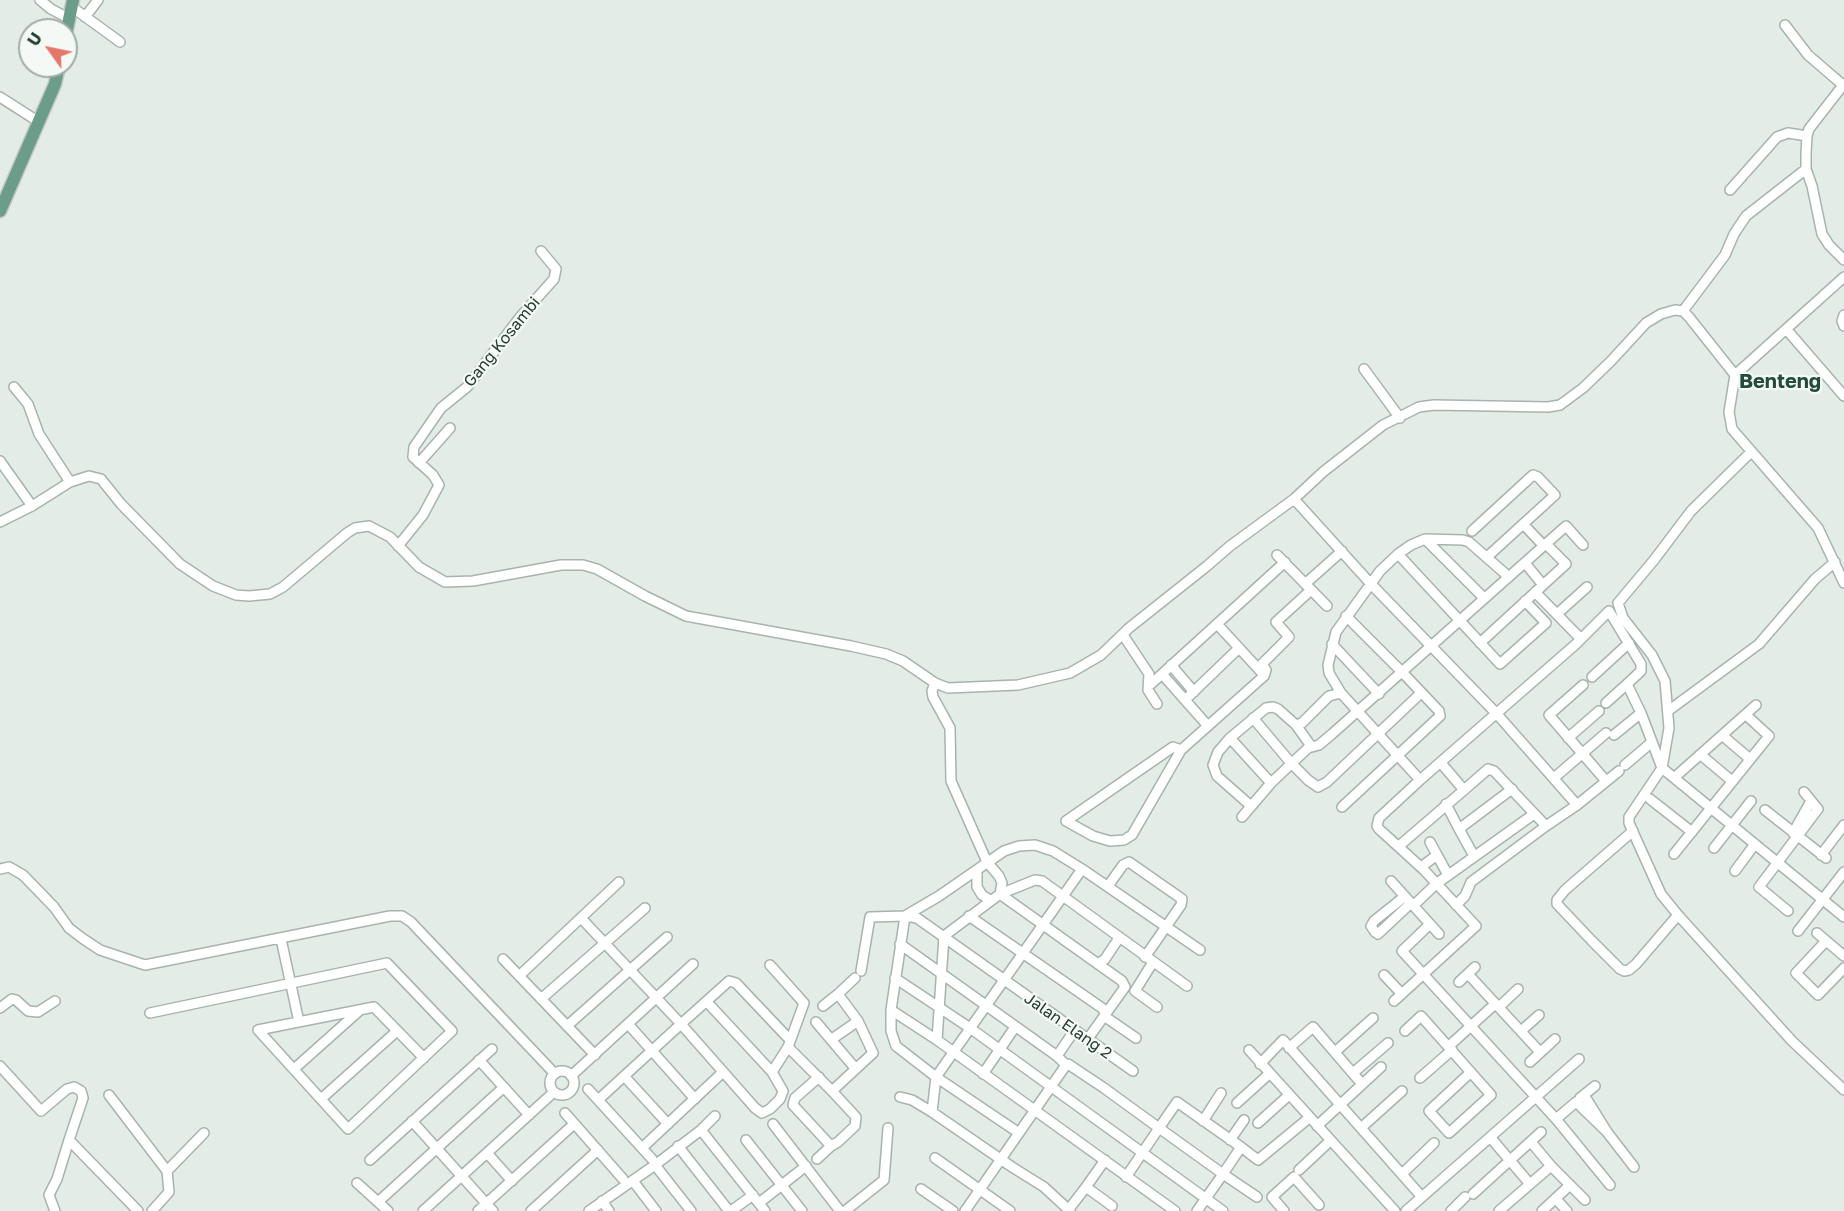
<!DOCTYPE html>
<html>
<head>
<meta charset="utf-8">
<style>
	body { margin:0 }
	#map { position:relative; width:1844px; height:1211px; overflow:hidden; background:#e4ece7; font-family:"Golos Text",sans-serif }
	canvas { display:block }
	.north { position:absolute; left:18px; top:18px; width:60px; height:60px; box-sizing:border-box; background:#f4f9f6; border:2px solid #a1ada8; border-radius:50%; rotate:303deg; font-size:16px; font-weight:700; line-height:24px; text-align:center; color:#253c32 }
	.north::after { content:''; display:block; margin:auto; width:21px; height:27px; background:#e57669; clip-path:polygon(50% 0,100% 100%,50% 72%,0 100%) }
</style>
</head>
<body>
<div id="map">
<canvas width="1844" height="1211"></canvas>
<div class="north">U</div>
</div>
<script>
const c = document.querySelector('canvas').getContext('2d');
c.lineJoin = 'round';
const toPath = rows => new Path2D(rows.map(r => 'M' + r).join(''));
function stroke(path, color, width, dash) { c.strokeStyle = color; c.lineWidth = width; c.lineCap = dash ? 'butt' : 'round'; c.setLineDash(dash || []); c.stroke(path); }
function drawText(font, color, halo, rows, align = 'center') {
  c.font = font + ' "Golos Text",sans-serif'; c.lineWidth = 4.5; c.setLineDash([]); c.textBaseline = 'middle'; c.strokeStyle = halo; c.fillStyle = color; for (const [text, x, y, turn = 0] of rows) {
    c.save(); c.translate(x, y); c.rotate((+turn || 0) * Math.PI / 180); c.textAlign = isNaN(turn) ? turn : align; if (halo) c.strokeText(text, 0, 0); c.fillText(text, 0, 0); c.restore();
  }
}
const minor = toPath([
	[40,0,51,9,70,19],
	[72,7,120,42],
	[85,17,98,0],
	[1785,25,1808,55,1843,85],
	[1844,84,1809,129,1807,136,1806,154,1806,169,1812,186,1822,234,1829,245,1844,260],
	[0,97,39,122],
	[1730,190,1777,137,1788,133,1807,136],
	[1683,311,1725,255,1734,234,1746,216,1806,169],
	[1844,315,1842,321,1844,326],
	[1787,330,1844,396],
	[1364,369,1400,418],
	[1735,375,1844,277],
	[14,387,28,404,39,434,70,482],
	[1751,452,1691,511,1654,560,1618,603,1623,618,1652,655,1665,681,1669,728,1662,768,1844,917],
	[0,461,32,506],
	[419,463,450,428],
	[1294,499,1371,584,1496,713,1577,805],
	[0,522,32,506,70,482,89,476,101,479,121,504,180,564,213,586,236,595,249,596,270,594,283,587,347,533,355,528,369,526,390,537,419,567,445,582,473,581,561,565,583,565,597,569,645,596,686,616,851,646,886,654,903,661,935,683,948,688,1018,685,1070,673,1101,655,1129,628,1207,566,1230,546,1294,499,1323,472,1383,425,1419,407,1434,405,1548,407,1560,405,1583,388,1611,361,1646,323,1661,314,1675,310,1683,311,1689,317,1735,375,1729,412,1732,429,1818,528,1844,583],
	[1523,524,1544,546],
	[1472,531,1533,475,1538,477,1555,495,1487,557],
	[1425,539,1484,598],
	[398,546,423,515,439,485,433,475,413,457,414,447,441,408,467,387,521,316,554,279,556,269,541,251],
	[1398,554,1500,664,1546,623,1525,601],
	[1277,555,1327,606],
	[1525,563,1543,585],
	[1305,584,1342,551],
	[1535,592,1581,639],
	[1557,614,1587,587],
	[1217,624,1264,675],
	[1123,635,1149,674,1148,690,1157,704],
	[1480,643,1566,564,1546,544],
	[1332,644,1379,694],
	[1171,665,1194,692],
	[1162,674,1185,700],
	[1592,677,1629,643],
	[935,683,932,691,933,697,950,728,951,781,987,862,999,876,1002,883,1000,894],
	[1151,684,1285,562],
	[1583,685,1549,715,1606,781],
	[1341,693,1420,780],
	[1606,703,1627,684],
	[1668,711,1759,644,1815,579,1835,562],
	[1253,718,1291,763,1308,780,1318,787,1327,782,1421,693],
	[1296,725,1311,746],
	[1208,726,1185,700,1239,648],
	[1614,735,1641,713],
	[1723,736,1750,759],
	[1230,738,1271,783],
	[1568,738,1599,711],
	[1181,750,1173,747,1066,821,1093,836,1110,841,1124,840,1132,835,1181,750,1264,676,1266,670,1262,664,1289,637,1276,622,1311,590],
	[1701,755,1732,781],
	[1441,763,1464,790,1488,769,1494,771,1546,826,1577,805,1619,771],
	[1625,765,1652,742],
	[1675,777,1756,705],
	[1554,778,1606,733],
	[1650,799,1692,832],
	[1446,804,1459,829],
	[1251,806,1217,776,1213,765,1218,752,1230,738,1266,708,1273,707,1278,709,1296,725,1302,723,1329,696,1341,693,1329,673,1328,665,1336,632,1380,571,1398,554,1411,545,1425,539,1463,540,1469,542,1509,577],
	[1342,807,1440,716,1439,711,1402,672,1346,616],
	[1765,810,1826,858],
	[1242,817,1271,783,1308,748,1319,745,1332,734,1566,526,1583,545],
	[1633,831,1565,890,1557,900,1557,904,1592,941,1620,969,1624,971,1629,970,1636,964,1678,915],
	[1793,833,1811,801],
	[1430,842,1437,855],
	[1399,846,1464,790],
	[1714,848,1751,801],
	[1674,854,1769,736,1746,715],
	[1821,855,1844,825],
	[1474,856,1459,829,1512,789],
	[1421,867,1437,855,1448,875],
	[0,869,9,867,23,875,54,907,69,928,82,938,100,950,145,965,390,916,402,916,411,922,555,1074],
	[977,870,977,887,982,895,990,900],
	[1735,871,1755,844],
	[1391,881,1439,934],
	[1108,886,1123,865,1129,862,1182,899,1181,905,1145,957],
	[1000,894,1098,964,1105,959,1119,938],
	[1404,897,1374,921,1371,926,1375,932,1378,934,1411,903],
	[1456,905,1465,896,1471,882,1546,826],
	[1413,906,1436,884,1534,814],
	[1788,911,1759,887,1818,809,1804,792],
	[905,916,939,896,1004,851,1019,846,1035,845,1053,851,1082,869,1200,950],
	[905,916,891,1010,891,1031,896,1046,936,1077,1019,1133],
	[969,916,1102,1008,1105,1012],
	[581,918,681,1024,729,981,736,983,790,1040],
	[1430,924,1402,951,1556,1119,1610,1185],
	[1798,931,1844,872],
	[1817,933,1844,956],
	[281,939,299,1022],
	[1826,941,1796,973,1818,995,1844,968],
	[900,944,1057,1056,1066,1065],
	[503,959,595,1055],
	[1153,962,1135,991,1157,1007],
	[861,971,870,917,905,916,917,918,1133,1071],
	[1468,974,1540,1052],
	[1384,975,1402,994],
	[519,976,619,882],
	[895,978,970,1028,1223,1211],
	[1459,982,1475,967],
	[838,994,855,978],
	[541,999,645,908],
	[1394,1001,1476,926,1424,870,1379,829,1377,826,1379,818,1420,780,1576,644,1609,611,1641,664,1641,671,1627,684,1641,713,1662,768,1629,817,1629,823,1661,894,1678,915,1792,1041,1844,1090],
	[707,1002,772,1072,788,1047,804,1003,770,965],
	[1499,1007,1518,989],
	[0,1008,12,999,16,1000,28,1011,38,1012,55,1001],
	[891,1010,937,1040,1175,1211],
	[150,1013,387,963,452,1031,348,1129,258,1030],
	[1104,1016,1136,1038],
	[816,1022,855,1068],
	[628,1024,695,1099],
	[567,1026,667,937],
	[258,1030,374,1007,424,1058],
	[1405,1031,1421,1016,1491,1095,1449,1133,1429,1111,1471,1072],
	[1521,1031,1539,1015],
	[832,1039,858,1021],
	[937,1040,944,936,1000,894,1035,880,1042,881,1187,986],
	[1087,1040,1125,987,1122,981,1098,964],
	[1449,1046,1495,1004],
	[788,1047,832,1091,873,1053,858,1021,838,994,823,1006],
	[1289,1048,1313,1027,1362,1084],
	[1249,1050,1395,1211],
	[1335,1052,1373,1018],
	[1057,1056,1074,1031],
	[479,1060,529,1115],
	[1530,1062,1555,1039],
	[1260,1064,1283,1040,1422,1197],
	[0,1066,41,1111,67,1089,74,1087,81,1091,83,1098,69,1140],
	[294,1069,359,1011],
	'550 1083a12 12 0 1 1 24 0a12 12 0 1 1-24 0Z',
	[1353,1073,1388,1043],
	[983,1074,1015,1027],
	[571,1076,693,964],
	[624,1076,668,1124],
	[819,1077,795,1098,793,1105,831,1146,838,1142,855,1126,856,1117,832,1091],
	[1420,1078,1452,1050],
	[588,1089,652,1159],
	[109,1095,167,1171,169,1192,152,1211],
	[900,1097,912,1100,932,1112],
	[1580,1098,1595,1086],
	[321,1099,397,1031],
	[598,1100,681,1024,755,1108,762,1113,770,1109,780,1099,783,1091,772,1072],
	[1237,1103,1269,1074],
	[565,1113,623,1179],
	[1556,1119,1576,1102,1607,1132,1584,1095],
	[412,1121,493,1211],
	[1203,1121,1221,1093],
	[1258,1123,1289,1095],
	[773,1124,840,1211],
	[1317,1126,1381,1067],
	[1361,1128,1402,1091],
	[701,1130,765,1211],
	[1607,1132,1634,1167],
	[1490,1137,1530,1184],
	[746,1140,802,1211],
	[1230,1140,1244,1120],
	[1531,1142,1551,1166,1585,1200],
	[678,1146,729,1211],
	[1241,1147,1258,1160,1309,1118],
	[642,1148,723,1072],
	[487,1153,512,1181],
	[935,1158,1010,1211],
	[817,1159,831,1146],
	[370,1160,492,1049],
	[1105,1160,1086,1187,1112,1206],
	[655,1165,691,1211],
	[1299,1170,1330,1141],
	[167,1171,204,1133],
	[1402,1174,1434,1143],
	[633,1181,656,1211],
	[357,1183,388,1211],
	[921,1189,953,1211],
	[1473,1194,1541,1132],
	[1556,1199,1567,1211],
	[602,1201,609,1211],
	[378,1202,504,1087],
	[759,1203,806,1166],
	[1069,1209,1086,1187],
	[55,1211,49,1195,57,1179,69,1140,138,1211],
	[423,1211,554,1092],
	[478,1211,574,1124],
	[531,1211,598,1150],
	[589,1211,655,1165,701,1130,715,1116],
	[731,1211,753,1195],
	[845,1211,884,1180,888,1128],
	[965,1211,1066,1065,1068,1064,1104,1088,1159,1128,1126,1177],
	[1070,1211,1044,1187,1012,1167,932,1112,936,1077,1082,869],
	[1197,1211,1223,1174,1241,1147,1177,1102,1159,1128,1223,1174,1257,1197],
	[1284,1211,1272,1197,1294,1177,1319,1205],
	[1406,1211,1579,1059],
	[1451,1211,1465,1197],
	[1499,1211,1551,1166],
	[1542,1211,1570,1185]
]);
const major = toPath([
	[66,34,73,0],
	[0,211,55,84,59,66]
]);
stroke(minor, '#a7b4ad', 12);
stroke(major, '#c2c8c6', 15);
stroke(minor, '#fff', 9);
stroke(major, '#6c9d8a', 12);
drawText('16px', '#253c32', '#f4f9f6', [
	["Gang Kosambi",502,342,-51],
	["Jalan Elang 2",1068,1026,35]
]);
drawText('bold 20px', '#234c3c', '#f4f9f6', [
	["Benteng",1780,382]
]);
</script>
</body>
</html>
